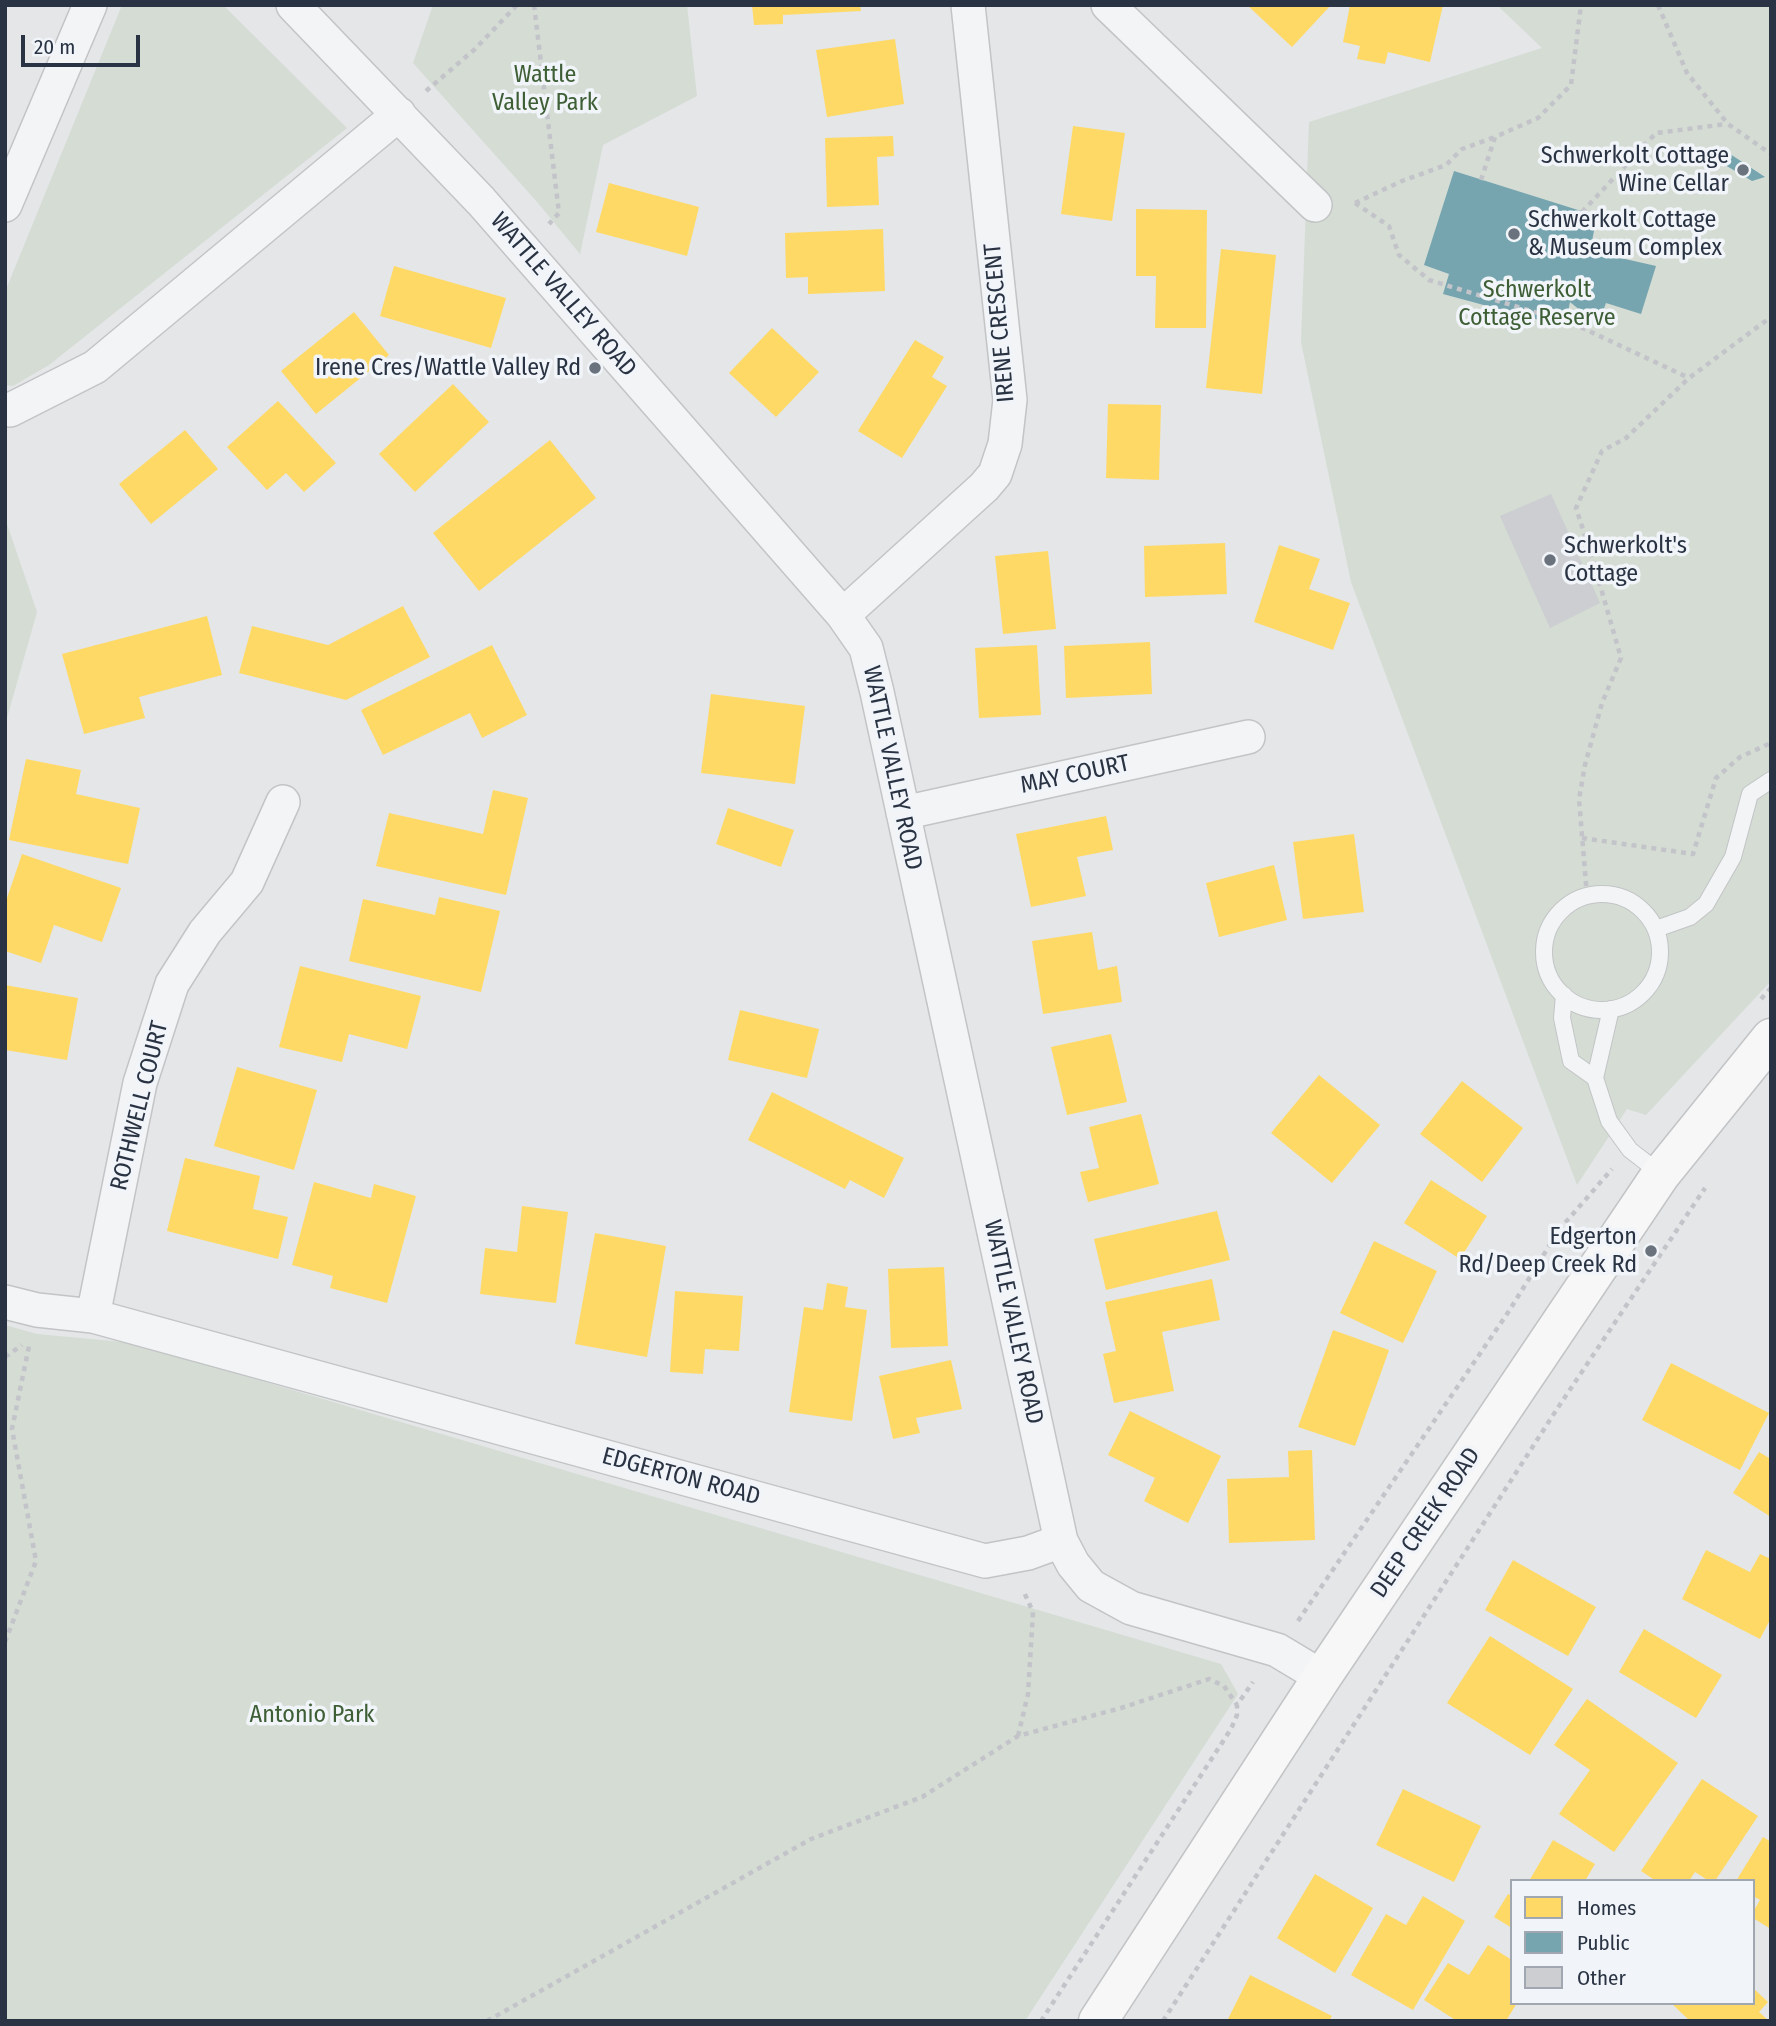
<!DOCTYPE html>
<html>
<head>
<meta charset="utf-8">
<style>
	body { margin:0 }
	#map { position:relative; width:1776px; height:2026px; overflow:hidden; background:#e4e6e8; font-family:"Fira Sans Condensed",sans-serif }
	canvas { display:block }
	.frame { position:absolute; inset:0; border:7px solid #293343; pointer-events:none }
	.legend { position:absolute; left:1510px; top:1879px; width:245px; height:126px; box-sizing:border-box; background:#f1f4f8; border:2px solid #a1a7b0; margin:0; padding:9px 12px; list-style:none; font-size:21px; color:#293343 }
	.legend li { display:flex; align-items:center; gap:14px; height:35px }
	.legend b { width:35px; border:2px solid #a1a7b0 }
	.scale { position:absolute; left:21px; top:35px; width:119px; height:32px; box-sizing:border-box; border:4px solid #293343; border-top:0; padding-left:9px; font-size:21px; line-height:24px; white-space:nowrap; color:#293343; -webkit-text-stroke:5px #f1f4f8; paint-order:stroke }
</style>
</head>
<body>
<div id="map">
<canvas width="1776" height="2026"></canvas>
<div class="frame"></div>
<ul class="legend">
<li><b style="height:19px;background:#ffd966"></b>Homes</li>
<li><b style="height:19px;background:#76a5af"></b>Public</li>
<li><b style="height:19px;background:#ccced1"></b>Other</li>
</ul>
<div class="scale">20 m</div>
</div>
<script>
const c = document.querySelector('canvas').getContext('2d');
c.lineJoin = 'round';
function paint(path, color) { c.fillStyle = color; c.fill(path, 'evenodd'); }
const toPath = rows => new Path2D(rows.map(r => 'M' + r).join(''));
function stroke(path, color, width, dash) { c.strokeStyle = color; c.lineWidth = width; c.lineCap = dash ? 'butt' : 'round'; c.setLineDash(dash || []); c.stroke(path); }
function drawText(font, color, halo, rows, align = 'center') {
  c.font = font + ' "Fira Sans Condensed",sans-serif'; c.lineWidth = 7; c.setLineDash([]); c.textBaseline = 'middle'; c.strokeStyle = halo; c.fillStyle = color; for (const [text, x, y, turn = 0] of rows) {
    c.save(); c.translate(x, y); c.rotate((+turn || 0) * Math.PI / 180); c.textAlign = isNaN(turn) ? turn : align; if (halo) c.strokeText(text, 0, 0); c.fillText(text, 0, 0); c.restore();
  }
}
paint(toPath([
	[122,5,223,5,347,128,49,365,13,386,5,385,5,292],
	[433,5,687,5,697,96,603,145,580,254,538,203,413,63],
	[1497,5,1771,5,1771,981,1646,1115,1627,1109,1577,1185,1351,582,1301,342,1309,122,1542,48],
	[5,518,37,612,5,725],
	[5,1325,37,1334,133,1343,1221,1664,1238,1694,1025,2021,5,2021]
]), '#d4dcd4');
paint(toPath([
	[752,5,860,5,861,11,783,15,783,24,754,25],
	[1247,5,1331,5,1292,47],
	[1350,5,1443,5,1430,62,1388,52,1385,64,1357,59,1360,46,1343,42],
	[895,39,904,104,827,117,816,50],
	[1073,126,1125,133,1112,221,1061,214],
	[893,136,894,156,877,157,879,205,827,207,825,138],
	[609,183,699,207,687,256,596,232],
	[1136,209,1207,210,1206,328,1155,328,1156,276,1136,276],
	[883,229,885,291,808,294,808,277,786,278,785,233],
	[1221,249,1276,255,1262,394,1206,388],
	[394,266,506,298,491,348,380,316],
	[354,312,389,355,316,414,281,371],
	[772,328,819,372,776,417,729,373],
	[915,340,944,357,932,377,947,386,902,458,858,431],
	[453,384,489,422,415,492,379,454],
	[278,401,336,463,304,492,286,473,267,490,227,447],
	[1108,404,1161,405,1159,480,1106,478],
	[185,430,218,469,151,524,119,484],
	[550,440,596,498,479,591,433,533],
	[1225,543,1227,594,1145,597,1144,546],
	[1279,545,1320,559,1309,589,1350,603,1333,650,1254,622],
	[1048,551,1056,629,1003,634,995,556],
	[403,606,430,657,346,700,239,673,252,626,328,645],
	[207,616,222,675,139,697,145,718,84,734,62,654],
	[1150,642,1152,694,1066,698,1064,646],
	[492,645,527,715,482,738,470,713,383,755,361,710],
	[1037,645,1041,715,979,718,975,648],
	[711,694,805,706,795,784,701,773],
	[26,759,81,770,76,794,140,808,128,864,9,840],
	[493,790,528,798,506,895,376,866,389,813,483,834],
	[728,808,794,830,781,867,716,844],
	[1106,816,1113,850,1077,857,1086,896,1031,907,1016,834],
	[1354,834,1364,912,1303,919,1293,842],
	[22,854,121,888,102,942,54,925,41,963,5,951,5,904],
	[1274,865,1287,920,1219,937,1206,883],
	[439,897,500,911,481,992,349,961,363,899,435,915],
	[1092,932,1098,970,1117,966,1122,1002,1043,1014,1032,941],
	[300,966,421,996,407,1049,349,1034,342,1062,279,1047],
	[5,985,78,998,67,1060,5,1050],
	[740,1010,819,1029,807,1078,728,1060],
	[1111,1034,1127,1102,1067,1115,1051,1047],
	[237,1067,317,1090,294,1170,214,1146],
	[1319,1075,1380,1125,1332,1183,1271,1133],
	[1462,1081,1523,1128,1482,1182,1420,1134],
	[772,1092,904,1158,884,1198,850,1180,845,1189,748,1140],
	[1141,1114,1159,1184,1088,1202,1080,1172,1099,1168,1089,1127],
	[185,1158,260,1176,253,1209,288,1217,278,1259,167,1231],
	[1431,1180,1487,1216,1460,1259,1404,1223],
	[314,1182,371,1198,374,1184,416,1196,387,1303,330,1288,333,1276,292,1265],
	[522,1206,568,1212,556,1303,480,1294,485,1248,517,1252],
	[1217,1211,1230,1260,1106,1290,1094,1239],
	[595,1233,666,1246,647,1357,575,1344],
	[1374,1241,1437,1271,1403,1343,1340,1313],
	[944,1267,948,1346,891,1348,888,1269],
	[1212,1279,1220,1320,1162,1332,1174,1391,1114,1403,1103,1354,1116,1351,1105,1302],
	[827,1283,848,1287,845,1307,867,1310,852,1421,789,1412,804,1307,823,1310],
	[675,1291,743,1296,739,1351,705,1349,703,1374,670,1372],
	[1333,1330,1389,1350,1355,1446,1298,1427],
	[951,1360,962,1409,916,1418,920,1433,893,1439,879,1376],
	[1671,1363,1769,1413,1740,1470,1642,1420],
	[1130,1411,1221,1456,1188,1523,1144,1501,1155,1478,1108,1455],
	[1312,1450,1315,1540,1229,1543,1227,1479,1289,1477,1288,1451],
	[1759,1452,1771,1459,1771,1517,1733,1493],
	[1706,1550,1750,1572,1760,1554,1771,1559,1771,1618,1760,1639,1682,1599],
	[1513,1560,1596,1607,1568,1656,1485,1610],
	[1644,1629,1722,1675,1696,1718,1619,1672],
	[1490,1636,1573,1689,1530,1755,1447,1703],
	[1587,1699,1678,1763,1614,1852,1559,1814,1590,1770,1554,1745],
	[1702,1779,1758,1816,1715,1881,1709,1881,1695,1872,1689,1881,1656,1881,1641,1871],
	[1403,1789,1481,1826,1454,1882,1376,1845],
	[1763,1837,1771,1842,1771,1929,1753,1918,1753,1912,1760,1900,1753,1896,1753,1881,1736,1881],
	[1553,1840,1595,1864,1585,1881,1529,1881],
	[1315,1874,1373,1908,1335,1973,1277,1938],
	[1508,1894,1512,1896,1512,1928,1494,1917],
	[1423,1896,1465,1921,1413,2010,1351,1975,1386,1914,1406,1925],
	[1488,1945,1512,1960,1512,2003,1517,2003,1506,2021,1457,2021,1424,2000,1448,1963,1469,1975],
	[1250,1975,1332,2016,1329,2021,1227,2021],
	[1753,1988,1768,2002,1759,2012,1769,2021,1690,2021,1671,2003,1753,2003]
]), '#ffd966');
paint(toPath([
	[1724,150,1765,177,1752,181,1720,162],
	[1454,171,1597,216,1590,251,1656,266,1641,314,1606,303,1598,325,1570,302,1565,327,1443,294,1449,274,1424,265]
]), '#76a5af');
paint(toPath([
	[1551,494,1600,603,1550,628,1500,516]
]), '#ccced1');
const service = toPath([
	'1544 952a58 58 0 1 1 116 0a58 58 0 1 1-116 0Z',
	[1656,929,1690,917,1706,904,1733,857,1750,794,1771,780],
	[1564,995,1562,1018,1571,1061,1595,1078],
	[1611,1009,1595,1078,1609,1121,1630,1150,1661,1174]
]);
const minor = toPath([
	[293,5,481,201,843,615,866,648,877,692,1061,1541,1073,1564,1091,1586,1131,1608,1277,1650,1322,1677],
	[1108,5,1315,205],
	[5,205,90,5],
	[5,409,10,410,95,367,399,114],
	[843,615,984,487,995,474,1005,444,1010,400,968,5],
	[903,813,1248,737],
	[5,1302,37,1310,93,1316,985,1561,1028,1553,1061,1541],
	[93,1316,140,1083,172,984,205,932,247,882,283,802]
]);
const secondary = toPath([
	[1098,2021,1322,1677,1661,1174,1771,1038]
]);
stroke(service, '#c2c4c6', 18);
stroke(minor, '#c2c4c6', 36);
stroke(secondary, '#c2c4c6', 41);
stroke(toPath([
	[534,5,559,213,549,224],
	[1658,5,1687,73,1728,124,1771,154],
	[426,91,475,49,517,5],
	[1481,180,1495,137,1538,118,1571,85,1581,5],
	[1355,203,1389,226,1399,255,1429,280,1574,324,1689,378],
	[1355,203,1402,181,1446,165,1462,149,1495,137],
	[1582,212,1656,133,1727,124],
	[1582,838,1693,854,1716,778,1740,757,1771,743],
	[1587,896,1579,799,1585,765,1602,703,1621,658,1592,557,1576,508,1602,451,1626,438,1689,378,1771,317],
	[1761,999,1771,988],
	[5,1357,22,1345],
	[1298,1621,1509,1311,1559,1230,1612,1169],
	[5,1642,36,1561,12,1429,29,1346],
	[1018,1736,1028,1694,1033,1612,1023,1590],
	[487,2021,811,1839,922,1797,1018,1736,1121,1708,1209,1679,1224,1686,1237,1705],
	[1041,2021,1231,1729,1237,1715,1237,1705,1253,1682],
	[1163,2021,1557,1409,1705,1188]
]), '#c3c4c9', 4.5, [5, 5]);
stroke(service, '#f3f4f6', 16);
stroke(minor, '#f3f4f6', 33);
stroke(secondary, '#f7f7f7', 38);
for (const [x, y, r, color] of [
	[1743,170,7,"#6a727d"],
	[1514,234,7,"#6a727d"],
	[595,368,7,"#6a727d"],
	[1550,560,7,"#6a727d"],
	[1651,1251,7,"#6a727d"]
]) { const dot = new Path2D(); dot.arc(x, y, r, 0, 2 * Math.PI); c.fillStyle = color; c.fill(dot); stroke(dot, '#f1f4f8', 2.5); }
drawText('24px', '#3e5f36', '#f1f4f8', [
	["Wattle",545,75],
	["Valley Park",545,103],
	["Schwerkolt",1537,290],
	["Cottage Reserve",1537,318],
	["Antonio Park",312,1715]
]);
drawText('24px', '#293343', '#f1f4f8', [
	["Schwerkolt Cottage",1729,156],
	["Wine Cellar",1729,184],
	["Schwerkolt Cottage",1528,220,"left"],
	["& Museum Complex",1528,248,"left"],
	["Irene Cres/Wattle Valley Rd",581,368],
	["Schwerkolt's",1564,546,"left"],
	["Cottage",1564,574,"left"],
	["Edgerton",1637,1237],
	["Rd/Deep Creek Rd",1637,1265]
], 'right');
drawText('24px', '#293343', '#f1f4f8', [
	["WATTLE VALLEY ROAD",563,295,49],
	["IRENE CRESCENT",1000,323,-95],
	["WATTLE VALLEY ROAD",892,768,78],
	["MAY COURT",1075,775,-12],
	["ROTHWELL COURT",140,1106,-76],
	["WATTLE VALLEY ROAD",1013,1322,78],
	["EDGERTON ROAD",681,1477,15],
	["DEEP CREEK ROAD",1426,1523,-56]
]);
</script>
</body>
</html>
